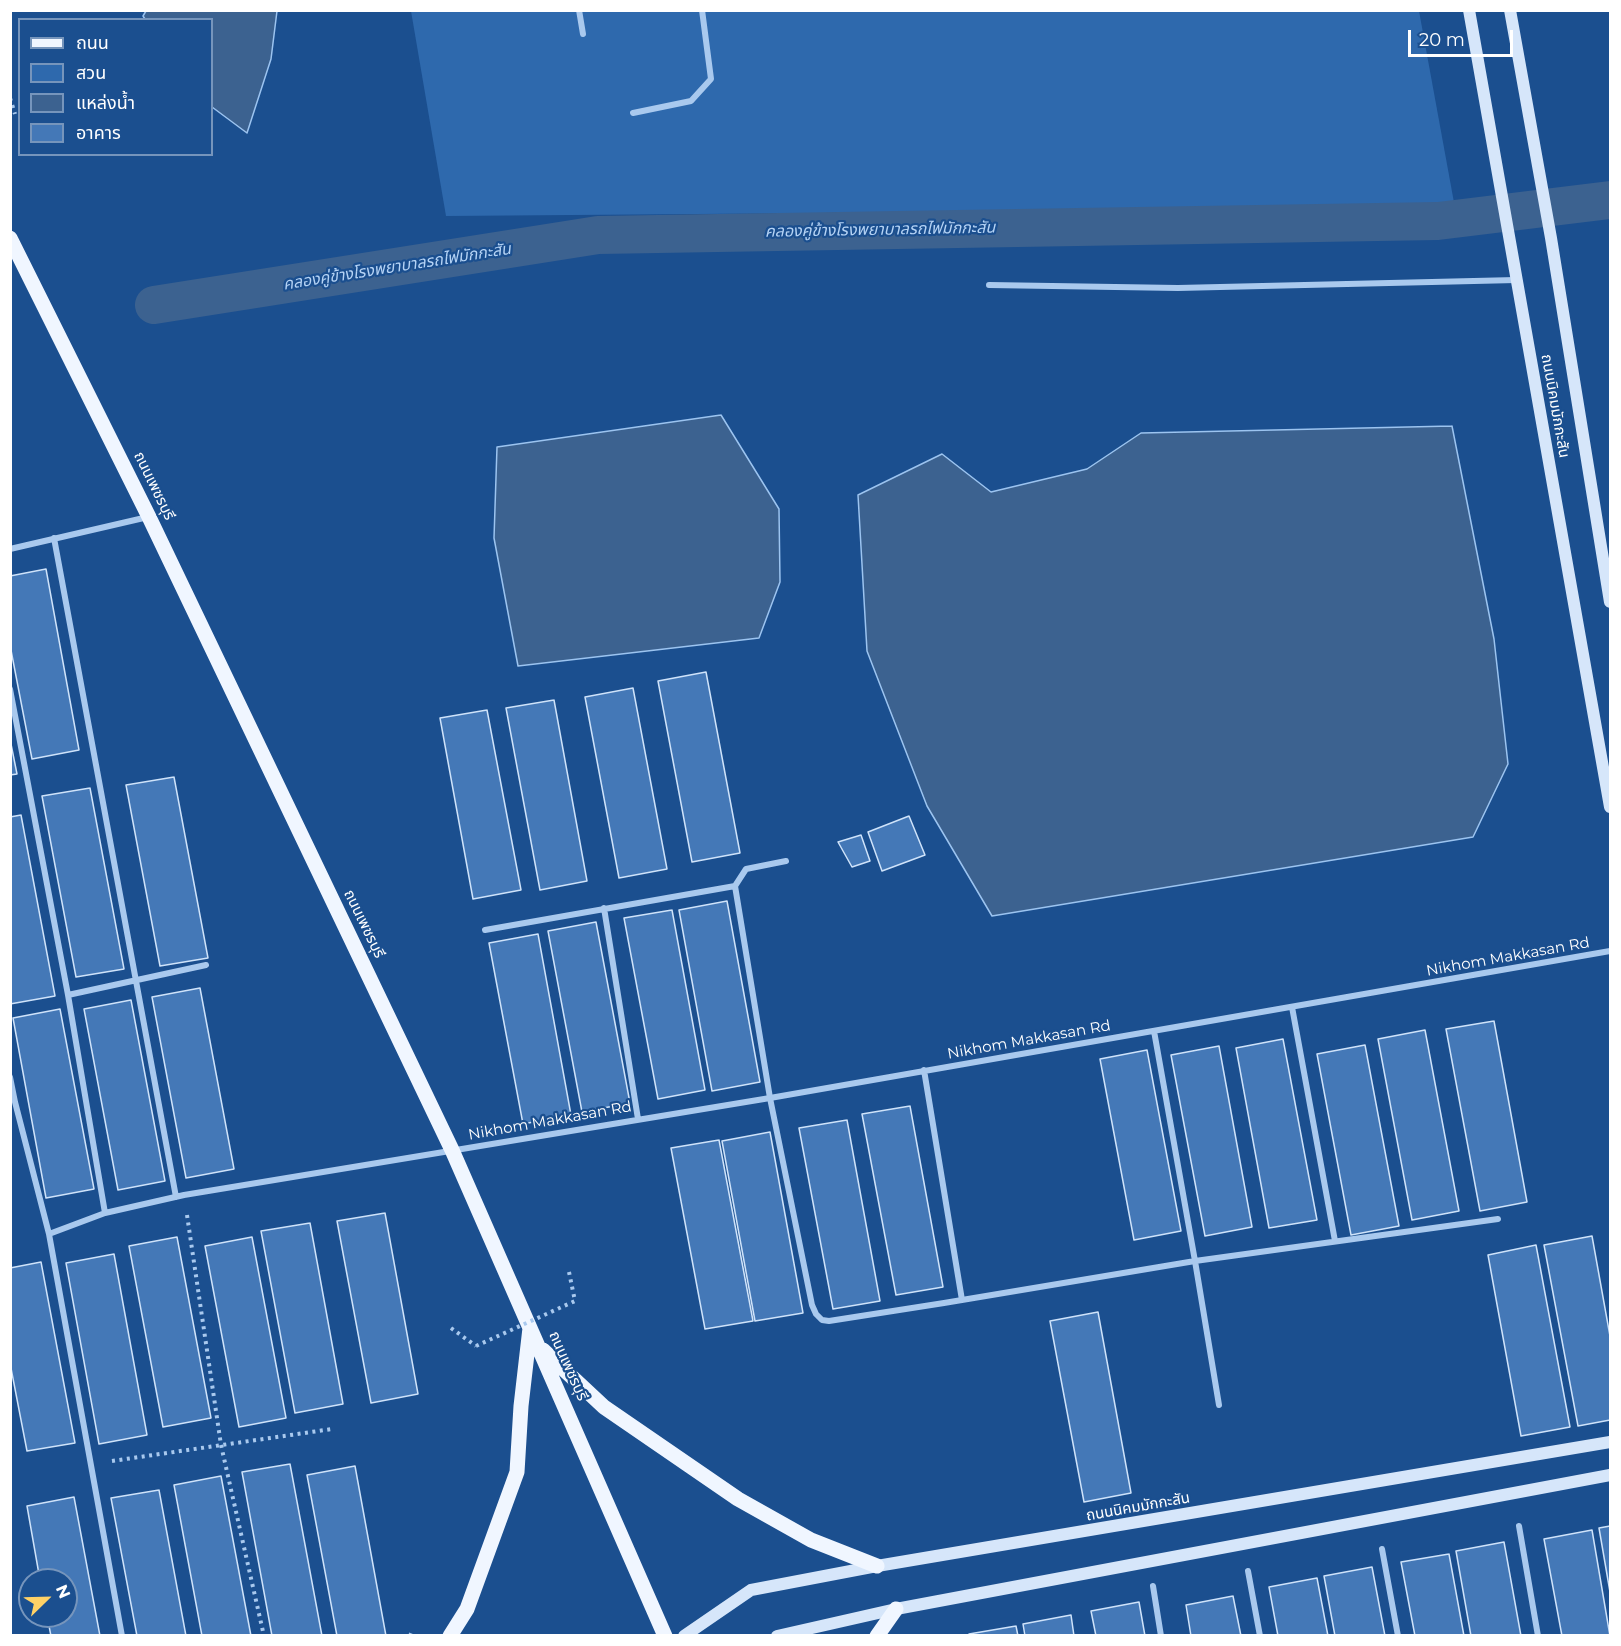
<!DOCTYPE html>
<html>
<head>
<meta charset="utf-8">
<style>
	body { margin:0 }
	#map { position:relative; width:1621px; height:1646px; overflow:hidden; background:#1b4f8f; font-family:Montserrat,"Noto Sans Thai",sans-serif }
	canvas { display:block }
	.frame { position:absolute; inset:0; border:12px solid #fff; pointer-events:none }
	.legend { position:absolute; left:18px; top:18px; width:195px; height:138px; box-sizing:border-box; background:#1b4f8f; border:2px solid #7695bc; margin:0; padding:8px 10px; list-style:none; font-size:18px; color:#fff }
	.legend li { display:flex; align-items:center; gap:12px; height:30px }
	.legend b { width:30px; border:2px solid #7695bc }
	.north { position:absolute; left:18px; top:1568px; width:60px; height:60px; box-sizing:border-box; background:#1b4f8f; border:2px solid #7695bc; border-radius:50%; rotate:67deg; font-size:16px; font-weight:700; line-height:24px; text-align:center; color:#fff }
	.north::after { content:''; display:block; margin:auto; width:21px; height:27px; background:#ffd166; clip-path:polygon(50% 0,100% 100%,50% 72%,0 100%) }
	.scale { position:absolute; left:1408px; top:30px; width:105px; height:27px; box-sizing:border-box; border:3px solid #fff; border-top:0; padding-left:8px; font-size:18px; line-height:21px; white-space:nowrap; color:#fff; -webkit-text-stroke:4px #1b4f8f; paint-order:stroke }
</style>
</head>
<body>
<div id="map">
<canvas width="1621" height="1646"></canvas>
<div class="frame"></div>
<ul class="legend">
<li><b style="height:8px;background:#f0f6ff"></b>ถนน</li>
<li><b style="height:16px;background:#2e69ad"></b>สวน</li>
<li><b style="height:16px;background:#3c6290"></b>แหล่งน้ำ</li>
<li><b style="height:16px;background:#4478b7"></b>อาคาร</li>
</ul>
<div class="north">N</div>
<div class="scale">20 m</div>
</div>
<script>
const c = document.querySelector('canvas').getContext('2d');
c.lineJoin = 'round';
function paint(path, color) { c.fillStyle = color; c.fill(path, 'evenodd'); }
const toPath = rows => new Path2D(rows.map(r => 'M' + r).join(''));
function stroke(path, color, width, dash) { c.strokeStyle = color; c.lineWidth = width; c.lineCap = dash ? 'butt' : 'round'; c.setLineDash(dash || []); c.stroke(path); }
function drawText(font, color, halo, rows, align = 'center') {
  c.font = font + ' Montserrat,"Noto Sans Thai",sans-serif'; c.lineWidth = 4.5; c.setLineDash([]); c.textBaseline = 'middle'; c.strokeStyle = halo; c.fillStyle = color; for (const [text, x, y, turn = 0] of rows) {
    c.save(); c.translate(x, y); c.rotate((+turn || 0) * Math.PI / 180); c.textAlign = isNaN(turn) ? turn : align; if (halo) c.strokeText(text, 0, 0); c.fillText(text, 0, 0); c.restore();
  }
}
paint(toPath([
	[411,11,1419,11,1455,208,446,216]
]), '#2e69ad');
const water = toPath([
	[146,11,277,11,271,59,247,133,212,107,212,20,145,19,143,16,146,11],
	[721,415,779,509,780,582,759,638,518,666,494,538,497,447,721,415],
	[1452,426,1494,639,1508,764,1473,837,992,916,927,806,867,651,858,495,942,454,991,492,1087,469,1141,433,1452,426]
]);
paint(water, '#3c6290');
stroke(water, '#9cc4f0', 1.5);
stroke(toPath([
	[154,305,598,235,1438,221,1610,200]
]), '#3c6290', 38);
const building = toPath([
	[46,569,79,750,32,759,10,645,10,576,46,569],
	[706,672,740,853,692,862,658,681,706,672],
	[633,688,667,869,619,878,585,697,633,688],
	[554,700,587,881,540,890,506,708,554,700],
	[487,710,521,890,473,899,440,718,487,710],
	[10,739,17,774,10,775,10,739],
	[174,777,208,958,160,966,126,785,174,777],
	[90,788,124,969,76,977,42,796,90,788],
	[21,815,55,996,10,1004,10,817,21,815],
	[909,816,925,855,882,871,868,832,909,816],
	[861,835,870,861,852,867,838,842,861,835],
	[727,901,760,1082,712,1091,679,910,727,901],
	[672,910,705,1090,658,1099,624,918,672,910],
	[596,922,630,1103,582,1112,548,931,596,922],
	[538,934,571,1115,523,1124,489,943,538,934],
	[200,988,234,1169,186,1178,152,997,200,988],
	[131,1000,165,1181,118,1190,84,1009,131,1000],
	[60,1009,94,1189,46,1198,13,1018,60,1009],
	[1494,1021,1527,1202,1480,1211,1446,1029,1494,1021],
	[1425,1030,1459,1211,1412,1220,1378,1039,1425,1030],
	[1283,1039,1317,1220,1269,1228,1236,1048,1283,1039],
	[1365,1045,1399,1226,1351,1235,1317,1054,1365,1045],
	[1219,1046,1252,1227,1205,1236,1171,1055,1219,1046],
	[1147,1050,1181,1231,1134,1240,1100,1059,1147,1050],
	[910,1106,943,1287,896,1295,862,1114,910,1106],
	[847,1120,880,1301,833,1309,799,1128,847,1120],
	[770,1132,803,1313,755,1321,722,1141,770,1132],
	[719,1140,753,1321,705,1329,671,1148,719,1140],
	[385,1213,418,1394,371,1403,337,1221,385,1213],
	[310,1223,343,1404,295,1413,261,1231,310,1223],
	[1592,1236,1610,1336,1610,1420,1578,1426,1544,1245,1592,1236],
	[177,1237,211,1418,163,1427,129,1246,177,1237],
	[252,1237,286,1418,239,1427,205,1246,252,1237],
	[1536,1245,1570,1427,1521,1436,1488,1255,1536,1245],
	[114,1254,147,1435,99,1444,66,1263,114,1254],
	[41,1262,75,1443,27,1451,10,1363,10,1268,41,1262],
	[1098,1312,1131,1493,1084,1502,1050,1321,1098,1312],
	[290,1464,322,1636,272,1636,242,1472,290,1464],
	[355,1466,386,1636,337,1636,307,1475,355,1466],
	[221,1476,251,1636,202,1636,174,1485,221,1476],
	[159,1490,186,1636,137,1636,111,1498,159,1490],
	[74,1497,100,1636,51,1636,47,1616,66,1616,66,1580,40,1580,27,1506,74,1497],
	[1610,1526,1610,1592,1599,1528,1610,1526],
	[1592,1530,1610,1636,1562,1636,1544,1539,1592,1530],
	[1504,1542,1521,1636,1471,1636,1456,1551,1504,1542],
	[1449,1554,1464,1636,1415,1636,1401,1562,1449,1554],
	[1372,1567,1385,1636,1335,1636,1324,1576,1372,1567],
	[1317,1578,1328,1636,1278,1636,1269,1587,1317,1578],
	[1233,1596,1241,1636,1191,1636,1186,1605,1233,1596],
	[1139,1602,1145,1636,1096,1636,1091,1611,1139,1602],
	[1071,1615,1074,1636,1025,1636,1023,1624,1071,1615],
	[1016,1626,1018,1636,969,1636,969,1634,1016,1626]
]);
paint(building, '#4478b7');
stroke(building, '#cfe3fa', 1.5);
stroke(toPath([
	[10,98,15,114],
	[187,1215,221,1445,264,1636],
	[569,1272,575,1301],
	[451,1328,476,1346],
	[112,1461,332,1429],
	[410,1636,412,1631]
]), '#a9c9ee', 4, [3, 4.5]);
stroke(toPath([
	[579,10,583,34],
	[633,113,691,101,711,79,702,10],
	[989,285,1178,288,1516,280],
	[54,538,176,1197],
	[10,549,148,517],
	[10,689,68,995,105,1213],
	[735,886,746,869,786,861],
	[604,908,638,1119],
	[485,930,735,886,770,1098,812,1305,816,1314,822,1320,829,1321,944,1303,1195,1261,1219,1405],
	[68,995,206,965],
	[1292,1007,1335,1241],
	[1154,1031,1195,1261,1498,1219],
	[924,1070,962,1300],
	[10,1077,15,1102,49,1234,105,1213,184,1195,770,1098,1610,951],
	[49,1234,122,1636],
	[1519,1526,1538,1636],
	[1382,1549,1398,1636],
	[1248,1571,1260,1636],
	[1153,1586,1161,1636]
]), '#a9c9ee', 6);
stroke(toPath([
	[1469,10,1610,807],
	[1510,10,1551,238,1610,602],
	[684,1636,751,1590,877,1566,1610,1442],
	[777,1636,896,1609,1610,1475]
]), '#d6e6fa', 12);
stroke(toPath([
	[10,238,149,517,452,1150,665,1636],
	[543,1350,604,1407,738,1499,811,1540,877,1566],
	[450,1636,467,1609,517,1472,521,1406,530,1328],
	[877,1636,896,1609]
]), '#f0f6ff', 15);
stroke(toPath([
	[476,1346,575,1301]
]), '#a9c9ee', 4, [3, 4.5]);
drawText('15px', '#fff', '#1b4f8f', [
	["ถนนนิคมมักกะสัน",1555,406,80],
	["ถนนเพชรบุรี",154,486,64],
	["ถนนเพชรบุรี",364,924,64],
	["Nikhom Makkasan Rd",1508,957,-10],
	["Nikhom Makkasan Rd",1029,1040,-10],
	["Nikhom Makkasan Rd",550,1121,-10],
	["ถนนเพชรบุรี",568,1366,66],
	["ถนนนิคมมักกะสัน",1138,1507,-10]
]);
drawText('italic 16px', '#b5d3f5', '#1b4f8f', [
	["คลองคู่ข้างโรงพยาบาลรถไฟมักกะสัน",880,230,-1],
	["คลองคู่ข้างโรงพยาบาลรถไฟมักกะสัน",397,267,-9]
]);
</script>
</body>
</html>
